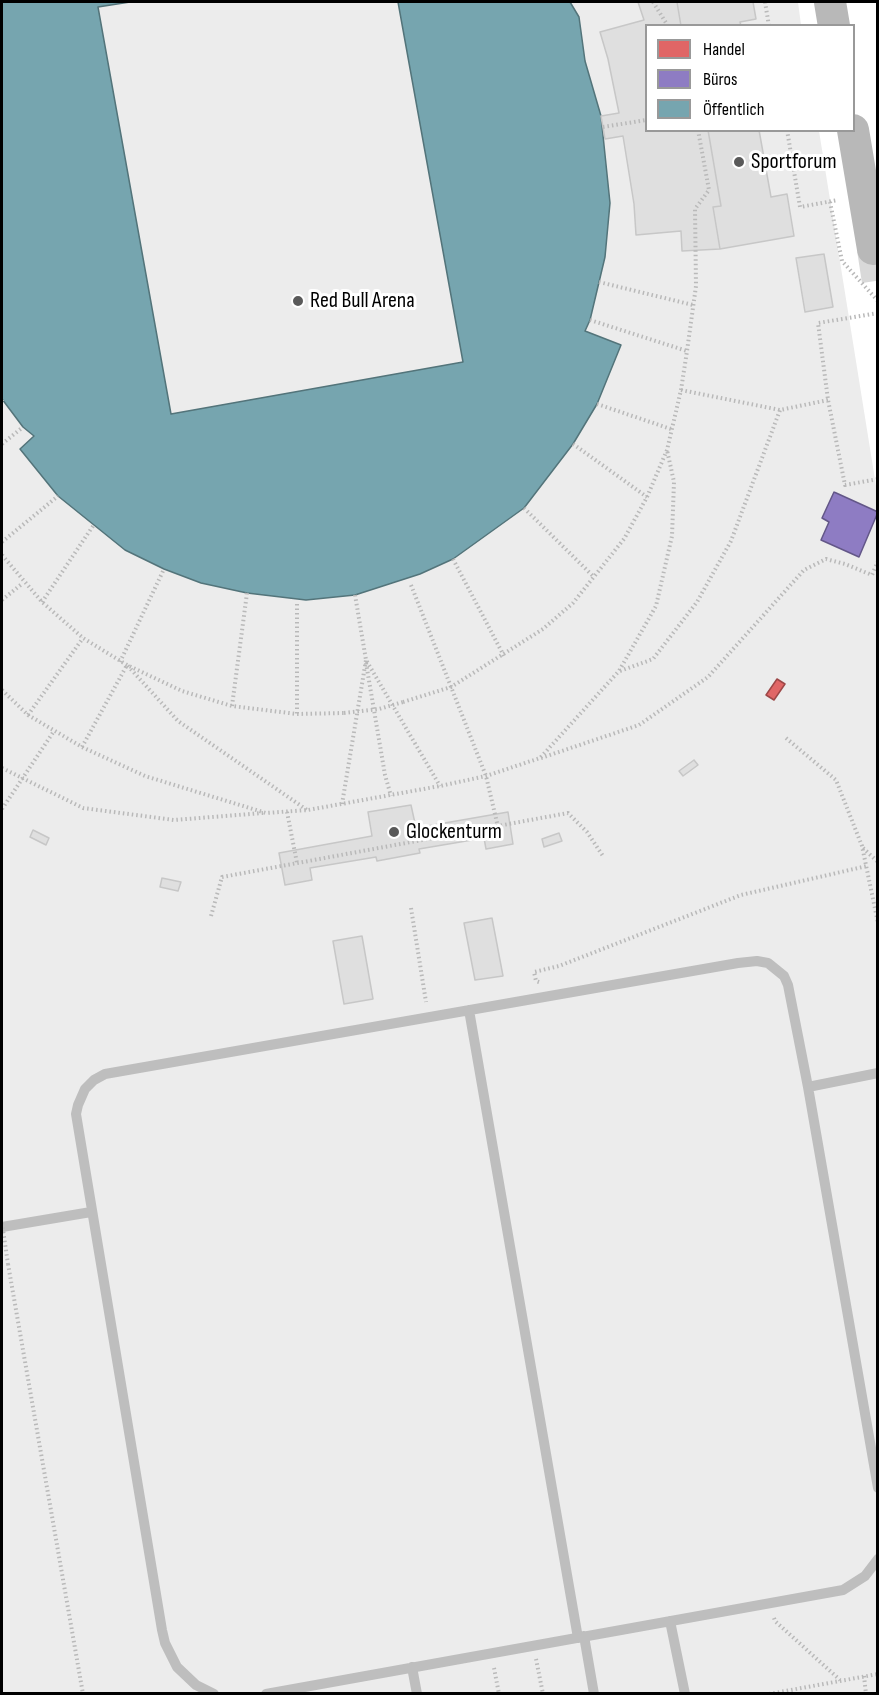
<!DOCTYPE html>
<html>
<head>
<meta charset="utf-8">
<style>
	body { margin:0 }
	#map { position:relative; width:879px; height:1695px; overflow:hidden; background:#fff; font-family:"Sofia Sans Condensed",sans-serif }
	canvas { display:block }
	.frame { position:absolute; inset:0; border:3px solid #000; pointer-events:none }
	.legend { position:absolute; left:645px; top:24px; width:210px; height:108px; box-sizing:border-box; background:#fff; border:2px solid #999; margin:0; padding:8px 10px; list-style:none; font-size:18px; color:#000 }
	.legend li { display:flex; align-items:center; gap:12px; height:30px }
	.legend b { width:30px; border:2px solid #999 }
</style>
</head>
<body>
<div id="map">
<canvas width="879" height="1695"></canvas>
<div class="frame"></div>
<ul class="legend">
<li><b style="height:16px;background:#e06666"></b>Handel</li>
<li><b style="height:16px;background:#8e7cc3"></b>Büros</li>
<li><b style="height:16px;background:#76a5af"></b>Öffentlich</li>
</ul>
</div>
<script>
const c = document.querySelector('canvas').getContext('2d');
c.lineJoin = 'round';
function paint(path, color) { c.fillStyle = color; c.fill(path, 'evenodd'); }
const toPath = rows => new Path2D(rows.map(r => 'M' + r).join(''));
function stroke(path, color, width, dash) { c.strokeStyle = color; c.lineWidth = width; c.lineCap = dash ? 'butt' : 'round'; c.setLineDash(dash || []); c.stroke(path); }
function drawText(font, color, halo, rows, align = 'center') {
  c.font = font + ' "Sofia Sans Condensed",sans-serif'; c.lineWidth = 6; c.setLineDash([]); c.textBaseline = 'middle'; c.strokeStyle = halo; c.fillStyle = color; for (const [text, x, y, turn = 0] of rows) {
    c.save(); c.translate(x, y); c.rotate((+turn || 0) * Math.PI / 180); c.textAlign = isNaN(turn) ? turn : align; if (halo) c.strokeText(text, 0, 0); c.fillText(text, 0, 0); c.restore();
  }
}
paint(toPath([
	[2,2,798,2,801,25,646,26,646,130,819,131,877,492,877,1693,2,1694]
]), '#ececec');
const shops = toPath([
	[777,679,785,684,774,700,766,695,777,679]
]);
paint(shops, '#e06666');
stroke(shops, '#9d4747', 1.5);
const offices = toPath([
	[834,492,878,512,859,557,821,540,829,522,822,518,834,492]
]);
paint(offices, '#8e7cc3');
stroke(offices, '#635788', 1.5);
const public = toPath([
	[2,2,130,2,98,7,171,414,463,362,398,2,570,2,579,17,585,61,601,116,610,203,605,257,590,320,585,331,621,345,597,404,573,444,524,508,453,559,420,574,355,595,306,600,247,593,201,583,164,569,125,550,58,496,20,449,34,436,23,427,2,399,2,2]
]);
paint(public, '#76a5af');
stroke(public, '#53747a', 1.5);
const building = toPath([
	[638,2,677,2,681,26,646,26,646,130,708,130,721,206,713,207,720,249,682,251,681,231,636,235,634,204,623,136,605,139,601,116,619,113,608,59,600,32,644,20,638,2],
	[677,2,753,2,756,19,740,22,741,26,681,26,677,2],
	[708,130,759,130,771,197,787,194,794,236,720,249,713,207,721,206,708,130],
	[824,254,833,307,805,312,796,258,824,254],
	[694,760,698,765,683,776,679,771,694,760],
	[411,805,416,828,508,812,513,844,486,849,484,838,419,849,420,853,377,861,376,857,310,868,312,880,285,885,279,853,372,836,368,812,411,805],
	[33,830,49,838,46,845,30,837,33,830],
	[559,833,562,841,544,847,542,839,559,833],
	[162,878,181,882,178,891,160,887,162,878],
	[492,918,503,976,475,980,464,923,492,918],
	[362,936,373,999,344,1004,333,941,362,936]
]);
paint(building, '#dfdfdf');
stroke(building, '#c7c7c7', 1.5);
stroke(toPath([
	[873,249,878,282]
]), '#d9d9d9', 32, [32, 16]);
stroke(toPath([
	[653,2,668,26],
	[765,2,769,26],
	[603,127,646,120],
	[787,130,800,207,838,200],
	[830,202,842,261,878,301],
	[599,282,693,305],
	[878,313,818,323,828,400,845,485,878,479],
	[590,320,687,351],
	[681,390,780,410,828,400],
	[2,401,2,400],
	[597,404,671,429],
	[2,444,23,427],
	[573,444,647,497],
	[524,508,594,577],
	[2,542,58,496],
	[2,555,42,602,83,638,127,665,182,691,232,706,297,714,344,713],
	[453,559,504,656],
	[411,585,486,776,498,827],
	[355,595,366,660,440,786],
	[2,600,23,583],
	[42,602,93,526],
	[297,604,297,714],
	[120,662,164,569],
	[366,663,385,775,391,796],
	[620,671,653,659,697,602,731,541,780,410],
	[2,690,28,715,82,747,145,776,266,813,308,810,440,786,486,776,540,758,619,671,656,606,672,536,674,482,667,450],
	[403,702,451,687,543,629,573,603,624,539,647,497,667,450,681,390,687,351,696,286,695,209,709,190,698,130],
	[232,706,247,593],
	[28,715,83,638],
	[786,738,836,780,862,846,878,923],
	[82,747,127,665,178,721,307,810],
	[541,758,639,725,708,677,804,570,826,559,845,564,872,575,878,561],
	[2,768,83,808,174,820,263,813],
	[342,804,366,660],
	[2,809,54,731],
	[287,812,297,863],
	[863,848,878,862],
	[411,908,426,1002],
	[211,916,222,877,568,813,587,832,603,856],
	[539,982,536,981,534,972,559,966,741,895,867,866],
	[8,1264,83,1694],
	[774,1618,775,1621,840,1680],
	[536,1659,543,1694],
	[494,1668,499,1694],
	[864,1676,866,1694],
	[769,1694,878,1674]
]), '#b9b9b9', 4, [1.5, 3]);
stroke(toPath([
	[469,1010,578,1638],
	[808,1087,878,1073],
	[2,1227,91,1212],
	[670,1621,685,1694],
	[584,1636,594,1694],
	[412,1667,417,1694],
	[214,1694,196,1685,177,1667,165,1643,162,1630,76,1114,78,1105,85,1089,94,1080,105,1074,738,963,757,961,768,963,784,976,788,985,808,1087,878,1488],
	[266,1694,843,1590,865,1576,878,1559]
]), '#bebebe', 10);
stroke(toPath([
	[830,2,834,26],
	[853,130,873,249]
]), '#b8b8b8', 32);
stroke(toPath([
	[344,713,379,709,403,702],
	[2,1223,8,1264]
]), '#b9b9b9', 4, [1.5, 3]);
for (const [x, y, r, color] of [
	[739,162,6,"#595959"],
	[298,301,6,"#595959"],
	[394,832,6,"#595959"]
]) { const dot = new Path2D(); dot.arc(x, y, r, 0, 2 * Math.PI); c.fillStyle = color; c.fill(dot); stroke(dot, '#fff', 2); }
drawText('22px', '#000', '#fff', [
	["Sportforum",751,162],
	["Red Bull Arena",310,301],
	["Glockenturm",406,832]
], 'left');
</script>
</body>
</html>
